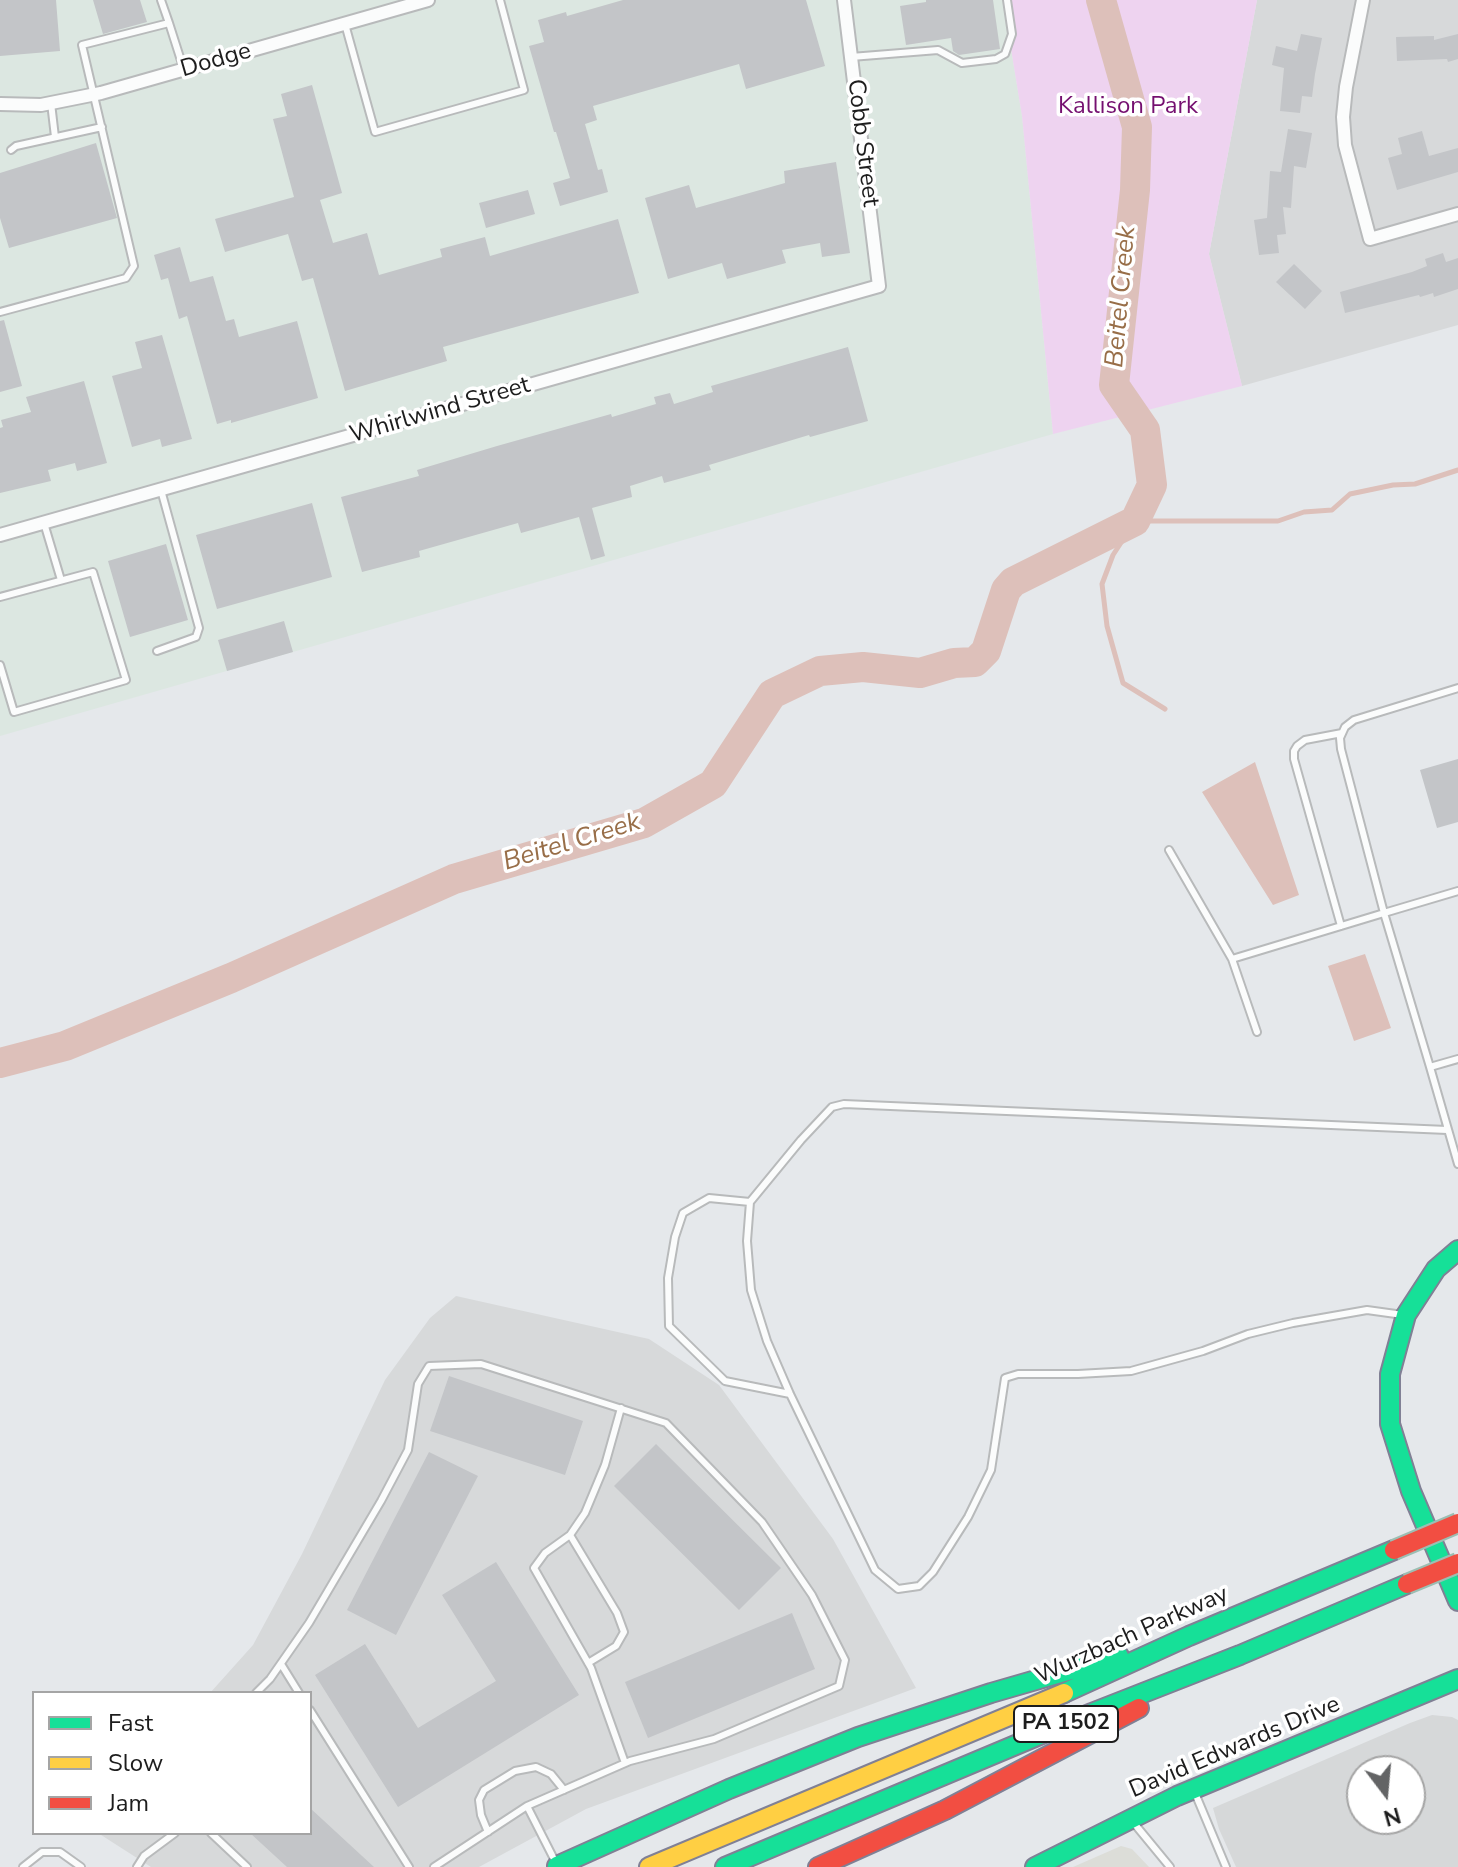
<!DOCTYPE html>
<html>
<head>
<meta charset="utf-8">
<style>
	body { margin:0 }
	#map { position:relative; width:1458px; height:1867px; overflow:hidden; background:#e5e8eb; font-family:"Nunito Sans",sans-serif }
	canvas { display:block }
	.legend { position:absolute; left:32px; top:1691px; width:280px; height:144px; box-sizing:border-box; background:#fff; border:2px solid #a5a5a5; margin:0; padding:10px 14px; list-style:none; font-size:24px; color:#1d1d1d }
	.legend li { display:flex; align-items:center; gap:16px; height:40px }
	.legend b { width:40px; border:2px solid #a5a5a5 }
	.north { position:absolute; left:1346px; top:1755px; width:80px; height:80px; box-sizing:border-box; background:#fff; border:2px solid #a5a5a5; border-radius:50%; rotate:164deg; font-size:22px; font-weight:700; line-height:32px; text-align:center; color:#1d1d1d }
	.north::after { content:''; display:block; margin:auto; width:28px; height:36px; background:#636465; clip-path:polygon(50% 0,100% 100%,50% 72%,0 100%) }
</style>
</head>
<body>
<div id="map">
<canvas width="1458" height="1867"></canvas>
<ul class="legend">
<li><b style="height:10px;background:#16e098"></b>Fast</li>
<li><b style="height:10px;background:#ffcf43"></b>Slow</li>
<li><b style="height:10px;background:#f24e42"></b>Jam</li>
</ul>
<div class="north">N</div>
</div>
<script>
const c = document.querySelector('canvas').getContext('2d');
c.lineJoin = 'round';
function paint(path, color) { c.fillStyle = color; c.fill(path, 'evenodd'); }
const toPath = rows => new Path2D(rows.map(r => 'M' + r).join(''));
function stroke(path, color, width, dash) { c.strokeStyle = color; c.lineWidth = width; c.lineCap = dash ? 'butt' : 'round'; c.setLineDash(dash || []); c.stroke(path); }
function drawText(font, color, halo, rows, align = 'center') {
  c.font = font + ' "Nunito Sans",sans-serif'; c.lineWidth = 7; c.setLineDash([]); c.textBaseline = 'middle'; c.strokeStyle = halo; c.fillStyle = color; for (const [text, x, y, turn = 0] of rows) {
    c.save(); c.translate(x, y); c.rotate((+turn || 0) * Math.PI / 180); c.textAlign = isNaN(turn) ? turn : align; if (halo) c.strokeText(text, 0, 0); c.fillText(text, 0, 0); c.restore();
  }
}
paint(toPath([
	[1257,0,1458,0,1458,325,1242,386,1209,254],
	[456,1296,649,1339,719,1385,833,1539,916,1688,586,1809,479,1867,151,1867,98,1833,310,1833,310,1693,210,1693,253,1645,302,1554,385,1380,430,1318]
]), '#d7d9da');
paint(toPath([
	[0,0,1003,0,1022,116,1053,434,0,736]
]), '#dce7e1');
paint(toPath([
	[1003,0,1257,0,1209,254,1242,386,1053,434,1022,116]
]), '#eed3f0');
paint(toPath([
	[1432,1715,1452,1717,1458,1720,1458,1867,1236,1867,1219,1829,1213,1808,1410,1723],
	[1362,1771,1410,1771,1410,1819,1362,1819]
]), '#d6d8d9');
paint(toPath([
	[1121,1846,1132,1849,1149,1867,1073,1867]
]), '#dcddd8');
paint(toPath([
	[1255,762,1299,895,1273,905,1202,792],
	[1365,954,1391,1028,1354,1041,1328,966]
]), '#ddc0ba');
stroke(toPath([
	[1165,709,1123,683,1107,626,1102,584,1113,555,1135,521,1278,521,1304,512,1332,510,1350,494,1393,485,1415,484,1458,470]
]), '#ddc0ba', 5);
stroke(toPath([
	[0,1063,65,1046,231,978,454,879,644,823,713,784,772,694,820,671,863,667,920,673,954,663,975,662,986,651,1006,590,1013,582,1135,521,1152,485,1145,430,1114,385,1135,190,1137,127,1101,0]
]), '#ddc0ba', 30);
paint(toPath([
	[0,0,56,0,60,51,0,56],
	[93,0,140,0,147,22,103,34],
	[623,0,806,0,825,66,746,89,739,64,593,106,597,120,585,124,598,170,602,169,608,192,560,206,553,183,570,178,556,132,554,132,529,46,544,42,538,20,566,12,567,16],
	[926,0,993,0,1000,49,959,55,953,51,951,38,906,45,900,6,926,2],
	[1301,34,1322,38,1315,74,1312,97,1302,96,1300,113,1280,111,1284,68,1272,65,1276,46,1297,51],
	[1458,34,1458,59,1448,62,1447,59,1397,61,1396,37,1434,36,1434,40],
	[312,85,342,193,320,200,333,243,367,233,379,275,442,257,440,249,485,237,490,256,618,219,639,293,443,347,447,361,345,391,313,278,302,281,288,234,225,252,215,219,294,197,273,119,287,116,281,94],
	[1288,129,1312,133,1306,168,1294,166,1291,208,1283,207,1286,234,1277,235,1279,253,1259,255,1254,220,1267,218,1270,171,1281,172],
	[1422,131,1429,156,1458,148,1458,172,1397,190,1388,158,1402,154,1398,138],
	[96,143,117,218,9,248,0,218,0,173],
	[836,162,850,253,822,257,820,243,782,250,786,263,727,279,722,263,668,279,645,198,689,185,696,208,785,183,784,171],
	[528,190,535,214,486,228,479,203],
	[180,247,190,282,213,276,226,321,234,319,239,337,297,321,318,398,231,423,231,420,217,424,187,316,179,319,168,278,161,280,154,255],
	[1443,253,1446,262,1458,258,1458,289,1434,297,1433,293,1420,297,1419,295,1345,313,1340,292,1412,272,1427,266,1425,259],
	[1294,264,1322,291,1305,309,1276,282],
	[4,320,22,386,0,392,0,321],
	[162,335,192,439,162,447,160,439,132,447,112,376,142,368,135,342],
	[848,347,868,421,810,437,809,435,709,465,711,470,664,483,662,476,630,486,632,497,592,508,605,556,591,560,579,517,521,533,518,523,419,551,420,557,362,572,341,497,419,476,417,470,497,446,611,414,612,417,656,404,654,397,670,393,674,404,713,392,711,386],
	[84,381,107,463,77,471,75,463,48,470,51,481,0,493,0,428,3,427,1,420,31,412,26,397],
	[312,503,332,577,217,609,196,535],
	[166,544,188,620,130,637,108,561],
	[284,621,293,652,227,671,218,640],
	[1458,759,1458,822,1437,828,1420,770],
	[449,1376,583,1421,565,1475,430,1431],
	[656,1444,781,1568,739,1610,614,1486],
	[429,1452,478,1476,396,1635,347,1610],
	[496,1562,579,1695,398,1807,315,1675,365,1644,418,1728,496,1681,442,1595],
	[792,1613,815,1669,648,1738,625,1682],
	[310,1808,374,1867,287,1867,250,1833,310,1833]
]), '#c3c5c8');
const lane = toPath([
	[169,23,184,70],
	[345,24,375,132,524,90,500,0],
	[851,57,938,50,962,63,996,59,1005,54,1012,34,1007,0],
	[51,103,55,137],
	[11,150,16,146,102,127],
	[0,312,126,278,134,266,82,45,169,23,161,0],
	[44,523,61,580],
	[0,597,93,572,126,680,14,712,0,665],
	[157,651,196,637,199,628,161,490],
	[1169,850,1232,959],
	[1341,926,1294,759,1294,751,1297,746,1305,740,1342,733],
	[1257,1032,1232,959,1384,913,1341,749,1340,738,1345,727,1354,720,1458,688],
	[1458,1059,1430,1067,1458,1164],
	[1430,1067,1384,913,1458,891],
	[750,1202,709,1198,683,1213,675,1237,668,1278,669,1326,725,1381,790,1394],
	[1403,1315,1367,1310,1293,1323,1248,1334,1203,1351,1131,1371,1078,1374,1018,1374,1005,1378,991,1470,968,1517,933,1572,919,1586,898,1589,875,1570,790,1394,767,1341,751,1290,747,1241,750,1202,801,1140,832,1107,844,1104,1447,1130],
	[621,1408,605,1465,585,1513,570,1535,545,1553,534,1568,591,1668,625,1763],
	[570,1535,617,1613,624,1632,616,1646,588,1663],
	[281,1664,299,1693],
	[256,1693,270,1679,309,1623,381,1501,408,1450,418,1384,429,1366,481,1364,666,1423,762,1522,812,1595,845,1660,839,1686,714,1739,630,1761,527,1806,556,1863],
	[310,1710,409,1867],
	[1195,1793,1226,1867],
	[1133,1822,1170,1867],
	[488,1832,481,1815,479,1800,484,1790,515,1771,536,1767,551,1774,564,1790],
	[211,1833,247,1867],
	[23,1867,42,1852,60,1852,81,1867],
	[137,1867,144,1856,175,1833],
	[434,1867,527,1806]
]);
const street = toPath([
	[1363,0,1346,87,1343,117,1345,145,1370,239,1458,214],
	[0,104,41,105,101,93,428,0],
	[0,535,879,286,844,0]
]);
const fast = toPath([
	[1458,1250,1436,1269,1406,1315,1390,1374,1390,1424,1411,1491,1458,1601],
	[1064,1693,1189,1636,1394,1550],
	[557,1866,729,1789,858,1737,991,1693,1119,1656],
	[725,1867,1092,1713,1240,1655,1407,1584],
	[1035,1867,1177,1796,1458,1679]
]);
const slow = toPath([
	[649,1867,1064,1693]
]);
const jam = toPath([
	[818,1867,945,1810,1139,1708]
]);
stroke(lane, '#b8babb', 10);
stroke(street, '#b8babb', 16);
stroke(fast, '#808095', 22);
stroke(slow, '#808095', 22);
stroke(jam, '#808095', 22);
stroke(lane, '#fbfcfc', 6);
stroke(street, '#fbfcfc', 12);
stroke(fast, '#16e098', 18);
stroke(slow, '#ffcf43', 18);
stroke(jam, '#f24e42', 18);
const jamBridge = toPath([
	[1394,1550,1458,1523],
	[1407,1584,1458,1563]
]);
stroke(jamBridge, '#9cbeb3', 22, []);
stroke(jamBridge, '#f24e42', 18);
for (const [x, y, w] of [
	[1066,1724,104]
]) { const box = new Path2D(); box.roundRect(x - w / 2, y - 18, w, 36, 6); c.fillStyle = '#fff'; c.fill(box); stroke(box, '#1d1d1d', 2); }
drawText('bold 22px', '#1d1d1d', null, [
	["PA 1502",1066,1724]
]);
drawText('24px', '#1d1d1d', '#fff', [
	["Dodge",216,61,-16],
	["Cobb Street",862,143,83],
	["Whirlwind Street",440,411,-16],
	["Wurzbach Parkway",1132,1636,-24],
	["David Edwards Drive",1235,1748,-23]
]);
drawText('24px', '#751070', '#fff', [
	["Kallison Park",1128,107]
]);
drawText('italic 26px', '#986e48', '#fff', [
	["Beitel Creek",1122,297,-85],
	["Beitel Creek",572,843,-17]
]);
</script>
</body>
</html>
